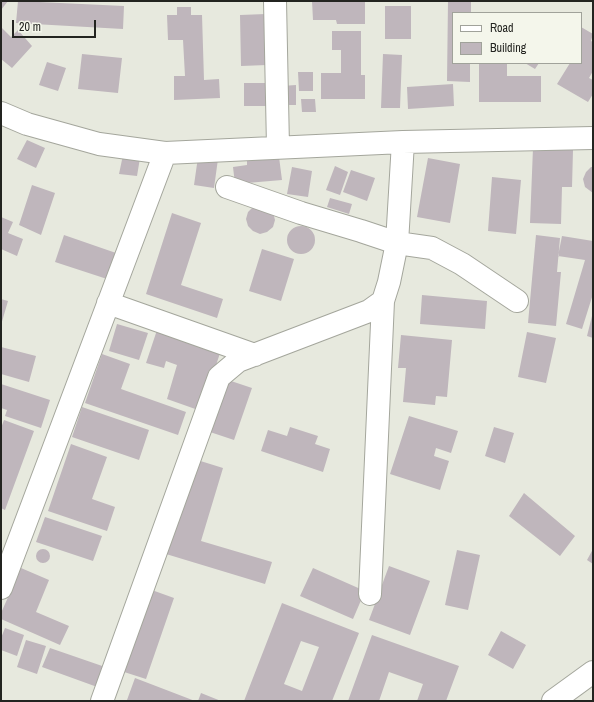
<!DOCTYPE html>
<html>
<head>
<meta charset="utf-8">
<style>
	body { margin:0 }
	#map { position:relative; width:594px; height:702px; overflow:hidden; background:#e7e9de; font-family:"Archivo Narrow",sans-serif }
	canvas { display:block }
	.frame { position:absolute; inset:0; border:2px solid #232420; pointer-events:none }
	.legend { position:absolute; left:452px; top:12px; width:130px; height:52px; box-sizing:border-box; background:#f4f6eb; border:1px solid #a0a29a; margin:0; padding:5px 7px; list-style:none; font-size:12px; color:#232420 }
	.legend li { display:flex; align-items:center; gap:8px; height:20px }
	.legend b { width:20px; border:1px solid #a0a29a }
	.scale { position:absolute; left:12px; top:20px; width:84px; height:18px; box-sizing:border-box; border:2px solid #232420; border-top:0; padding-left:5px; font-size:12px; line-height:14px; white-space:nowrap; color:#232420; -webkit-text-stroke:3px #f4f6eb; paint-order:stroke }
</style>
</head>
<body>
<div id="map">
<canvas width="594" height="702"></canvas>
<div class="frame"></div>
<ul class="legend">
<li><b style="height:5px;background:#fff"></b>Road</li>
<li><b style="height:11px;background:#bfb6bc"></b>Building</li>
</ul>
<div class="scale">20 m</div>
</div>
<script>
const c = document.querySelector('canvas').getContext('2d');
c.lineJoin = 'round';
function paint(path, color) { c.fillStyle = color; c.fill(path, 'evenodd'); }
const toPath = rows => new Path2D(rows.map(r => 'M' + r).join(''));
function stroke(path, color, width, dash) { c.strokeStyle = color; c.lineWidth = width; c.lineCap = dash ? 'butt' : 'round'; c.setLineDash(dash || []); c.stroke(path); }
paint(toPath([
	[1,1,8,1,1,10],
	[18,1,124,6,123,29,16,23],
	[312,1,365,1,365,24,337,24,336,20,313,20],
	[448,1,471,1,471,13,453,13,453,63,470,63,470,82,447,81],
	[385,6,411,6,411,39,385,39],
	[177,7,191,7,191,15,202,15,204,80,219,79,220,98,174,100,174,76,185,76,183,40,168,40,167,15,177,15],
	[266,14,267,65,241,66,240,15],
	[1,27,11,37,18,30,32,46,12,68,1,59],
	[581,27,593,34,591,41,593,42,593,71,589,78,593,80,593,94,588,102,557,84,570,63,581,63],
	[332,31,361,31,361,75,365,75,365,99,321,99,321,73,341,73,341,50,332,50],
	[82,54,122,58,118,93,78,89],
	[383,54,402,55,400,108,381,108],
	[47,62,66,68,58,91,39,85],
	[479,63,507,63,507,76,541,76,541,102,479,102],
	[525,63,539,63,535,69],
	[298,72,313,72,313,91,299,91],
	[244,83,268,83,268,106,244,106],
	[453,84,454,106,408,109,407,87],
	[296,85,296,105,282,105,282,86],
	[301,99,315,99,316,112,302,112],
	[27,140,45,148,36,168,17,159],
	[533,148,573,150,572,187,562,187,561,224,530,223],
	[123,155,140,158,137,176,119,174],
	[198,157,218,159,214,188,194,185],
	[279,157,282,180,235,184,233,167,247,165,247,160],
	[428,158,460,164,450,223,417,217],
	[335,166,348,172,340,195,326,190],
	[292,167,312,171,308,197,287,194],
	[591,167,593,167,593,193,585,187,583,179,586,172],
	[351,170,375,178,367,201,343,192],
	[492,177,521,180,516,234,488,231],
	[32,185,55,193,41,235,19,225],
	[330,198,352,204,349,214,327,207],
	[253,207,273,212,275,220,273,227,267,232,260,234,253,231,248,226,246,219,248,212],
	[172,213,201,223,181,285,223,299,217,318,146,294],
	[1,217,13,222,8,233,23,239,17,256,1,249],
	'287 240a14 14 0 1 1 28 0a14 14 0 1 1-28 0Z',
	[64,235,116,253,107,279,55,262],
	[536,235,560,238,557,272,561,272,556,326,528,323],
	[562,236,593,241,593,294,582,329,566,324,585,260,558,256],
	[262,249,294,259,281,301,249,291],
	[422,295,487,301,485,329,420,324],
	[1,299,8,301,1,325],
	[592,316,593,316,593,338,587,336],
	[117,324,148,333,139,360,109,351],
	[158,327,222,347,201,411,167,399,177,365,166,361,164,368,146,363],
	[527,332,556,338,546,383,518,377],
	[401,335,452,340,447,397,436,396,435,405,403,402,406,368,398,368],
	[1,347,36,356,29,382,1,374],
	[102,354,130,364,121,389,186,412,178,435,85,403],
	[228,380,252,388,234,440,210,432],
	[1,384,50,400,41,428,5,416,7,410,1,408],
	[82,407,149,430,139,460,72,437],
	[409,416,458,431,451,453,436,448,434,456,449,461,440,490,390,474],
	[4,420,34,431,5,510,1,508,1,428],
	[290,427,318,436,315,444,330,449,323,472,261,451,268,430,287,436],
	[494,427,514,433,505,463,485,456],
	[71,444,107,457,92,499,115,507,107,531,48,511],
	[194,459,223,468,201,541,272,562,265,584,166,554],
	[524,493,575,536,560,556,509,516],
	[45,517,102,536,93,561,36,542],
	'36 556a7 7 0 1 1 14 0a7 7 0 1 1-14 0Z',
	[593,549,593,564,587,560],
	[457,550,480,555,468,610,445,605],
	[389,566,430,581,410,635,369,620],
	[21,568,49,580,36,612,69,626,60,645,1,619,1,613],
	[313,568,365,591,353,619,300,596],
	[149,589,174,598,146,679,121,671],
	[282,603,359,633,332,701,244,701],
	[301,641,319,647,302,691,284,684],
	[5,628,24,635,17,656,1,650,1,638],
	[501,631,526,645,513,669,488,655],
	[372,635,459,666,446,701,417,701,423,684,389,672,379,701,348,701],
	[26,640,46,646,37,674,17,667],
	[50,648,108,668,100,688,42,667],
	[135,678,195,701,131,701,127,700],
	[201,693,221,701,198,701]
]), '#bfb6bc');
const street = toPath([
	[275,1,278,147],
	[1,113,27,124,99,144,165,153,403,142,593,138],
	[227,187,301,213,361,231,397,243,432,248,462,264,517,301],
	[108,303,255,355],
	[1,588,165,153],
	[370,594,383,301],
	[102,701,219,377,238,361,369,311,383,301,389,282,397,243,403,142]
]);
const secondary = toPath([
	[553,701,593,672]
]);
stroke(street, '#a4a69c', 24);
stroke(secondary, '#a4a69c', 24);
stroke(street, '#fff', 22);
stroke(secondary, '#fff', 22);
</script>
</body>
</html>
